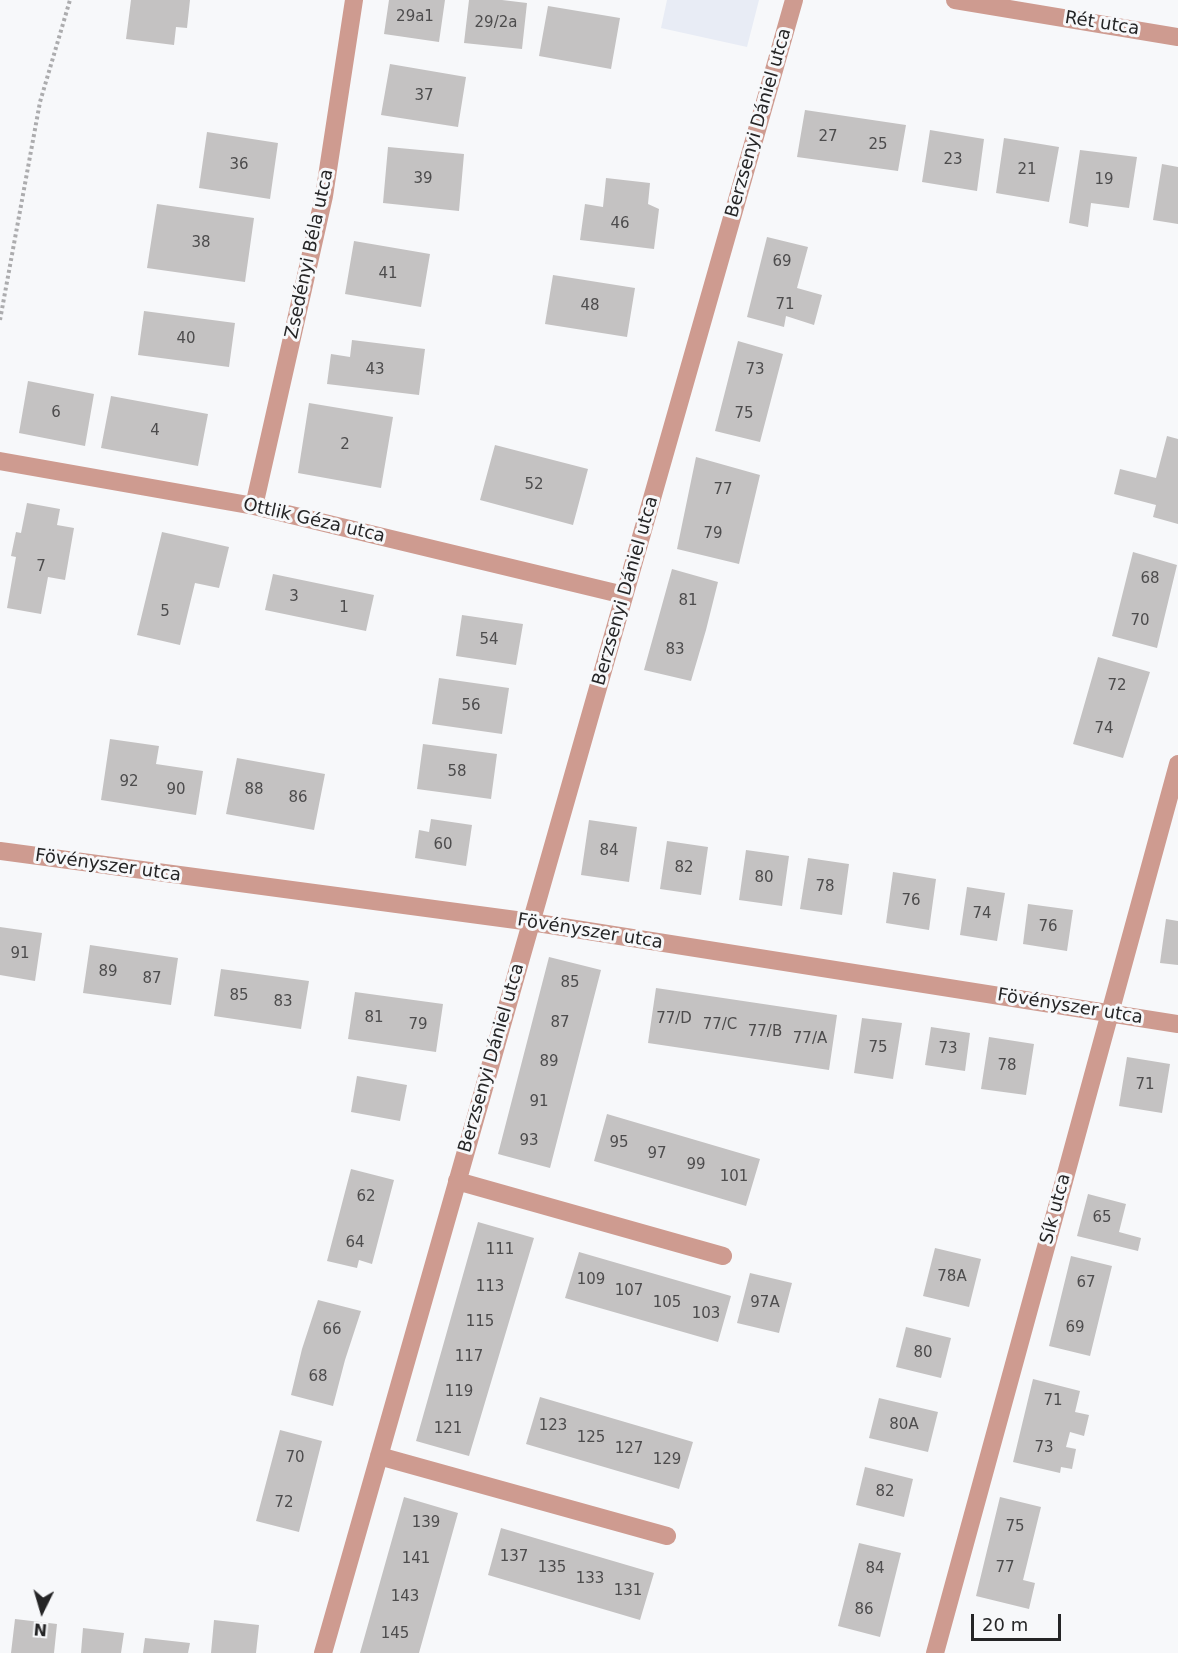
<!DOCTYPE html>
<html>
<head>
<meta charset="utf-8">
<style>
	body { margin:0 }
	#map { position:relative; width:1178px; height:1653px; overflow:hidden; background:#f7f8fa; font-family:"DejaVu Sans",sans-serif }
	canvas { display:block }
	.north { position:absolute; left:12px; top:1581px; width:60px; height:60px; -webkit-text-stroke:4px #f7f8fa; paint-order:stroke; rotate:185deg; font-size:16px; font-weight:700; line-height:24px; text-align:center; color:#252526 }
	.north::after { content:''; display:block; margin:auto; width:21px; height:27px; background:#252526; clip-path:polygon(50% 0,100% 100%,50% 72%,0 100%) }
	.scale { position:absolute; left:971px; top:1614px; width:90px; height:27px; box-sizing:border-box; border:3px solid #252526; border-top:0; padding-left:8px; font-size:18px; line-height:21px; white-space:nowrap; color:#252526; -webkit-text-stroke:4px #f7f8fa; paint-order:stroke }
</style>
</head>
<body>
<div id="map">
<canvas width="1178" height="1653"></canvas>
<div class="north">N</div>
<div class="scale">20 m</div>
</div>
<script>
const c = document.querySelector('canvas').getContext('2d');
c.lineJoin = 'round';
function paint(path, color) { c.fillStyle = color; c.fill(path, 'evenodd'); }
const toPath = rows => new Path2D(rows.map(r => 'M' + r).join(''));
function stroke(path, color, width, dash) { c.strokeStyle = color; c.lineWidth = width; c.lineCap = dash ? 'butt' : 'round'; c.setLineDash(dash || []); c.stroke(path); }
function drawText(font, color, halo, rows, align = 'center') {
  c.font = font + ' "DejaVu Sans",sans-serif'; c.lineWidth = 6; c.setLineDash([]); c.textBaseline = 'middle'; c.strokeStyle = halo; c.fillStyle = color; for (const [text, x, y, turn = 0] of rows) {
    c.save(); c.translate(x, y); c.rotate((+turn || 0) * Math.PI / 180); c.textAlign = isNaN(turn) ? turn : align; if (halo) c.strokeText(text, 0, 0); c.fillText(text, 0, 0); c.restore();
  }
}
paint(toPath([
	[667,0,759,0,747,47,661,28]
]), '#e8ecf5');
paint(toPath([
	[131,0,190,0,187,28,176,27,174,45,126,39],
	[389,0,445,0,439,42,384,34],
	[469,0,502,0,527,3,522,49,464,43],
	[548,6,620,18,611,69,539,56],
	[390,64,466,77,458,127,381,115],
	[805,110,906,125,898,171,797,157],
	[930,130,984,139,977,191,922,182],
	[207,132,278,143,270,199,199,188],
	[1004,138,1059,147,1049,202,996,193],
	[388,147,464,154,459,211,383,203],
	[1080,150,1137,157,1129,208,1091,203,1088,227,1069,223],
	[1162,164,1178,167,1178,224,1153,220],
	[606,178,650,183,648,204,659,209,654,249,580,240,585,204,603,207],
	[157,204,254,218,245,282,147,268],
	[767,237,808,247,797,288,822,295,814,325,786,316,784,327,747,317],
	[354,241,430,254,421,307,345,294],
	[553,275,635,288,627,337,545,324],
	[144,311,235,323,229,367,138,355],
	[352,340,425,349,419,395,327,384,331,354,350,357],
	[738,341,783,354,760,442,715,431],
	[28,381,94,394,85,446,19,433],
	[111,396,208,414,198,466,101,448],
	[309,403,393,417,381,488,298,473],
	[1167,436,1178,439,1178,524,1153,517,1156,505,1114,494,1120,469,1156,478],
	[495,445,588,469,573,525,480,500],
	[696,457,760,475,739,564,677,549],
	[27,503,60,509,57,525,74,528,65,580,48,577,41,614,7,608,16,557,11,556,16,532,21,533],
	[162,532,229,547,219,588,195,583,180,645,137,635],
	[1133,552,1177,565,1157,648,1112,636],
	[672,569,718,582,706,630,691,681,644,670],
	[273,574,374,595,366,631,265,610],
	[462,615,523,624,516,665,456,656],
	[1098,657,1150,672,1123,758,1073,744],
	[439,678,509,688,502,734,432,724],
	[110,739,159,746,156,764,203,771,196,815,101,800],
	[423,744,497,754,491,799,417,789],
	[237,758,325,774,314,830,226,814],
	[431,819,472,825,466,866,415,858,419,830,429,832],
	[589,820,637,827,629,882,581,875],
	[667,841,708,847,701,895,660,889],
	[746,850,789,856,782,906,739,900],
	[808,858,849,864,842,915,800,909],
	[893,872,936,879,929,930,886,923],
	[967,887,1005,893,997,941,960,935],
	[1028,904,1073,910,1067,951,1023,944],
	[1166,919,1178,921,1178,965,1160,963],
	[0,927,42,933,35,981,0,975],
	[90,945,178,958,171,1005,83,993],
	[549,957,601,970,550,1168,498,1154],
	[221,969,309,981,301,1029,214,1016],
	[656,988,837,1015,829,1070,648,1043],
	[355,992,443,1004,436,1052,348,1039],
	[862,1018,902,1023,893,1079,854,1073],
	[931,1027,970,1033,965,1071,925,1065],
	[989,1037,1034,1044,1026,1095,981,1089],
	[1127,1057,1170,1064,1162,1113,1119,1106],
	[357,1076,407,1085,400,1121,351,1112],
	[607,1114,760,1159,746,1206,594,1161],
	[351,1169,394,1180,372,1264,359,1260,357,1268,327,1261],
	[1088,1194,1126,1204,1119,1232,1141,1238,1138,1251,1077,1236],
	[478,1222,534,1238,469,1456,416,1441],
	[935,1248,981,1259,969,1307,923,1296],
	[579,1252,731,1296,718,1342,565,1298],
	[1071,1256,1112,1266,1090,1356,1049,1346],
	[750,1273,792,1283,779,1333,737,1323],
	[318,1300,361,1311,345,1360,333,1406,291,1395,302,1349],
	[906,1327,951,1338,941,1378,896,1367],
	[1033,1379,1080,1391,1075,1412,1089,1415,1084,1436,1070,1432,1066,1447,1076,1449,1072,1469,1061,1467,1060,1473,1013,1462],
	[540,1397,693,1442,679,1489,526,1444],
	[879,1398,938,1412,928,1452,869,1438],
	[280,1430,322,1441,299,1532,256,1521],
	[865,1467,913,1479,904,1517,856,1505],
	[404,1497,458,1513,419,1653,360,1653],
	[1000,1497,1041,1507,1023,1580,1035,1583,1029,1609,976,1596],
	[501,1528,654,1573,640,1620,488,1575],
	[859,1543,901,1553,880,1637,838,1626],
	[15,1619,57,1624,54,1653,11,1653],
	[214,1620,259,1625,256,1653,211,1653],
	[83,1628,124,1633,121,1653,81,1653],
	[145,1638,190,1643,188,1653,143,1653]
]), '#c4c2c2');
stroke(toPath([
	[0,320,40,102,70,0]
]), '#acacae', 4, [3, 3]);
stroke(toPath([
	[955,0,1178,37],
	[0,461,254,506,624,595],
	[254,506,324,196,354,0],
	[0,851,531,922,1178,1024],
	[457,1181,723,1256],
	[379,1456,667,1536],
	[323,1653,794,0],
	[935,1653,1178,764]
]), '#ce9b90', 18);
drawText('15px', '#4d4c4d', null, [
	["29a1",415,17],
	["29/2a",496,23],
	["37",424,96],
	["27",828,137],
	["25",878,145],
	["23",953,160],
	["36",239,165],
	["21",1027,170],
	["39",423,179],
	["19",1104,180],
	["46",620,224],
	["38",201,243],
	["69",782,262],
	["41",388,274],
	["71",785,305],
	["48",590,306],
	["40",186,339],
	["43",375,370],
	["73",755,370],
	["6",56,413],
	["75",744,414],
	["4",155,431],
	["2",345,445],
	["52",534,485],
	["77",723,490],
	["79",713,534],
	["7",41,567],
	["68",1150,579],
	["3",294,597],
	["81",688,601],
	["1",344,608],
	["5",165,612],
	["70",1140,621],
	["54",489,640],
	["83",675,650],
	["72",1117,686],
	["56",471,706],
	["74",1104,729],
	["58",457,772],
	["92",129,782],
	["90",176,790],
	["88",254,790],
	["86",298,798],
	["60",443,845],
	["84",609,851],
	["82",684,868],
	["80",764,878],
	["78",825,887],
	["76",911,901],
	["74",982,914],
	["76",1048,927],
	["91",20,954],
	["89",108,972],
	["87",152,979],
	["85",570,983],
	["85",239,996],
	["83",283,1002],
	["81",374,1018],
	["77/D",674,1019],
	["87",560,1023],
	["79",418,1025],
	["77/C",720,1025],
	["77/B",765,1032],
	["77/A",810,1039],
	["75",878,1048],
	["73",948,1049],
	["89",549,1062],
	["78",1007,1066],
	["71",1145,1085],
	["91",539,1102],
	["93",529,1141],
	["95",619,1143],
	["97",657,1154],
	["99",696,1165],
	["101",734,1177],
	["62",366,1197],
	["65",1102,1218],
	["64",355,1243],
	["111",500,1250],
	["78A",952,1277],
	["109",591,1280],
	["67",1086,1283],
	["113",490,1287],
	["107",629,1291],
	["105",667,1303],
	["97A",765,1303],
	["103",706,1314],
	["115",480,1322],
	["69",1075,1328],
	["66",332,1330],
	["80",923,1353],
	["117",469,1357],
	["68",318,1377],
	["119",459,1392],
	["71",1053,1401],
	["80A",904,1425],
	["123",553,1426],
	["121",448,1429],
	["125",591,1438],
	["73",1044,1448],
	["127",629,1449],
	["70",295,1458],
	["129",667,1460],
	["82",885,1492],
	["72",284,1503],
	["139",426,1523],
	["75",1015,1527],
	["137",514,1557],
	["141",416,1559],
	["135",552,1568],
	["77",1005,1568],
	["84",875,1569],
	["133",590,1579],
	["131",628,1591],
	["143",405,1597],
	["86",864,1610],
	["145",395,1634]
]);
drawText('18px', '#252526', '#f7f8fa', [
	["Rét utca",1102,24,9],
	["Berzsenyi Dániel utca",759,123,-74],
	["Zsedényi Béla utca",310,254,-78],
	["Ottlik Géza utca",314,521,13],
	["Berzsenyi Dániel utca",626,591,-74],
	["Fövényszer utca",108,866,8],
	["Fövényszer utca",590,932,9],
	["Fövényszer utca",1070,1007,9],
	["Berzsenyi Dániel utca",492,1058,-74],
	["Sík utca",1056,1209,-75]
]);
</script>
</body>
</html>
